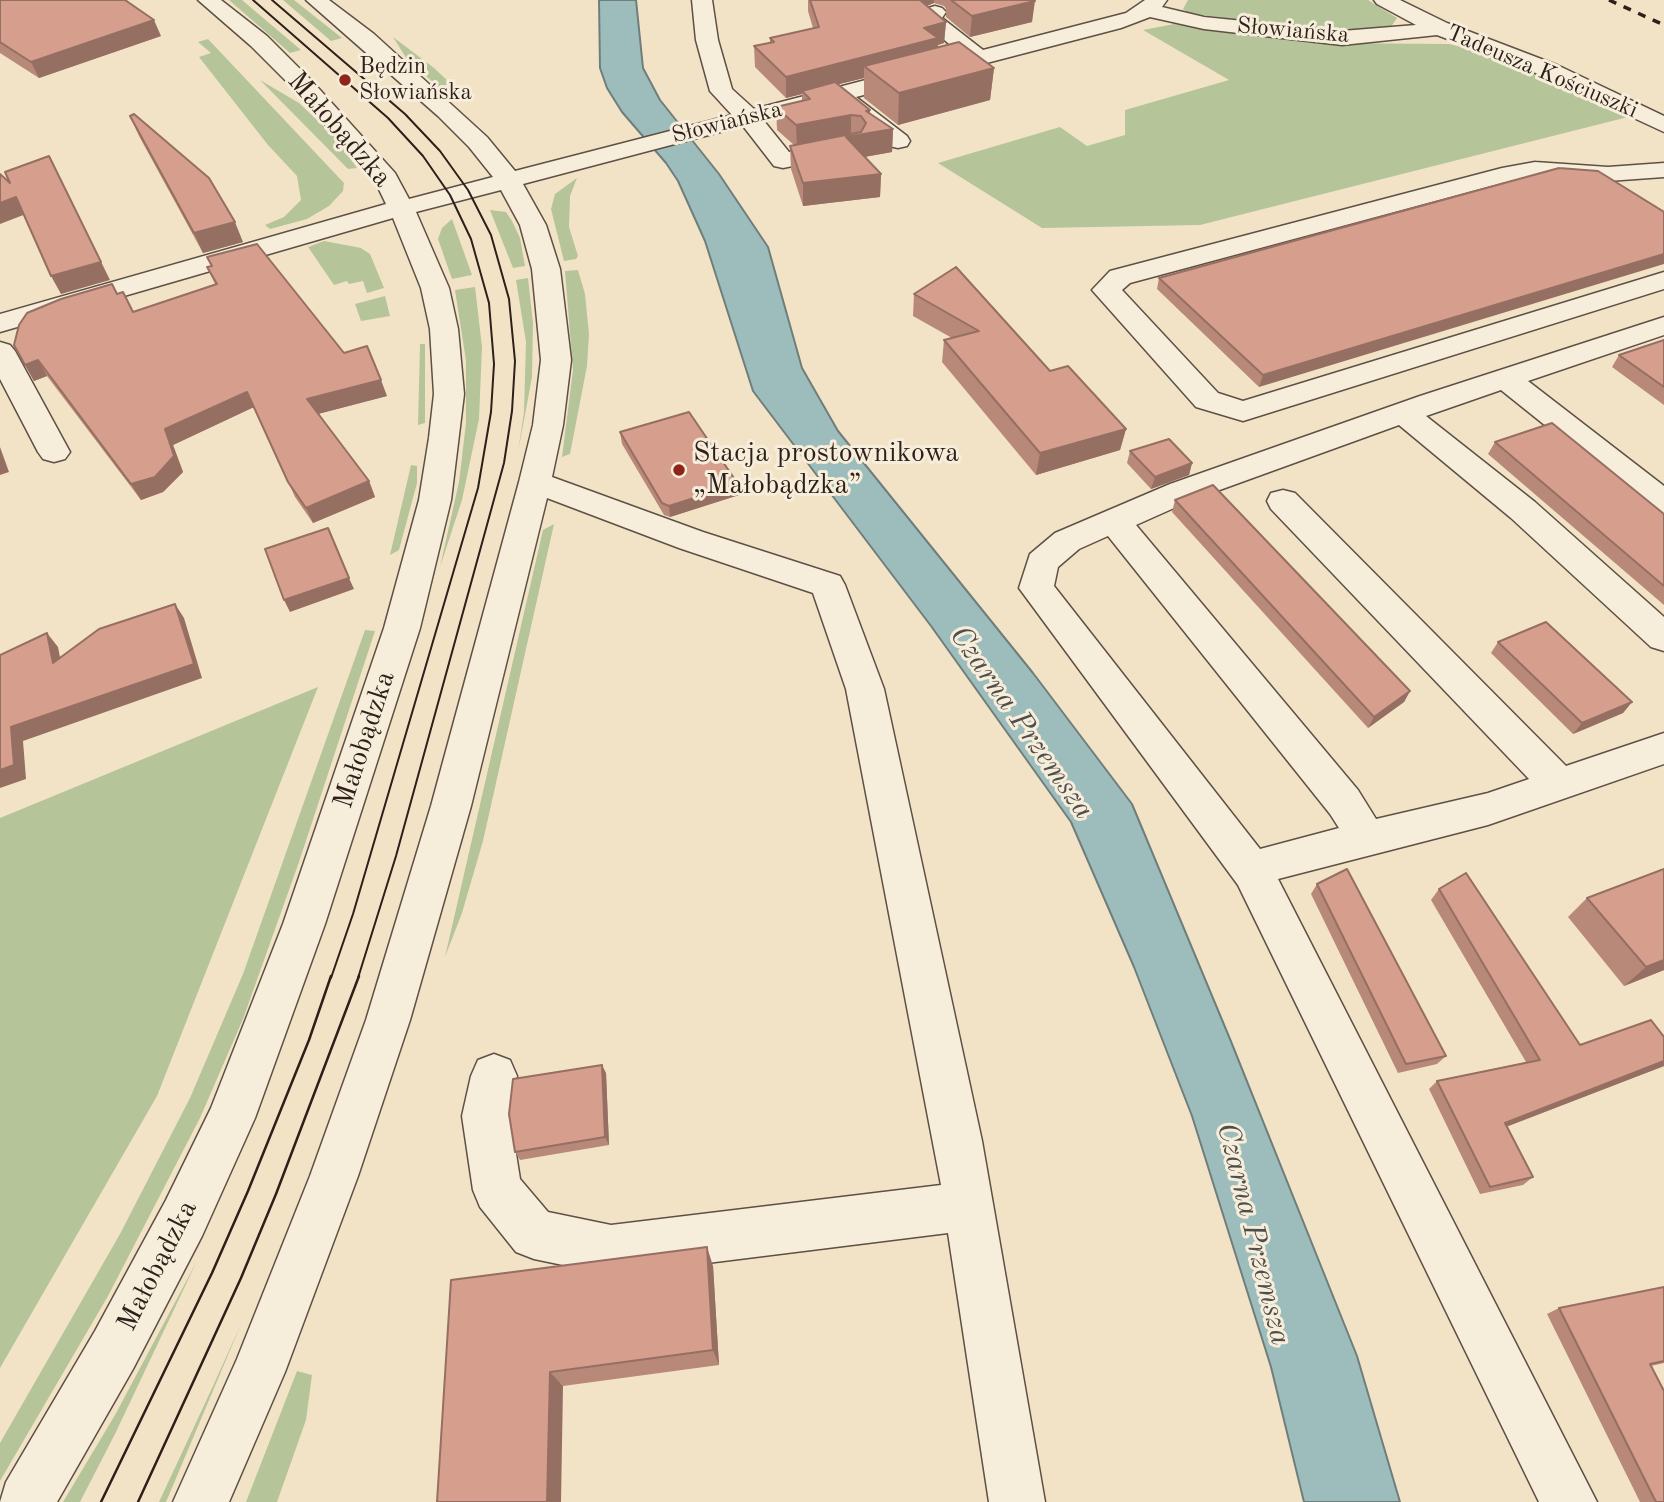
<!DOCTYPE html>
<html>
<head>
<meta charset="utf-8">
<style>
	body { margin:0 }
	canvas { display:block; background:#f2e3c7 }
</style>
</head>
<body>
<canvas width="1664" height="1502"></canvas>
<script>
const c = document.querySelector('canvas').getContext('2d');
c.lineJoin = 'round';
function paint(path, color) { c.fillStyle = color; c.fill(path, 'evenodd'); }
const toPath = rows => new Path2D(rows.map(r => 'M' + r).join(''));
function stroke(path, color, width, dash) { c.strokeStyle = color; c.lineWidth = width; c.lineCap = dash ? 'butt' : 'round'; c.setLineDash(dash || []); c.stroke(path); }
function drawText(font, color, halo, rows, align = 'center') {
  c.font = font + ' "Old Standard TT",serif'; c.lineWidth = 6; c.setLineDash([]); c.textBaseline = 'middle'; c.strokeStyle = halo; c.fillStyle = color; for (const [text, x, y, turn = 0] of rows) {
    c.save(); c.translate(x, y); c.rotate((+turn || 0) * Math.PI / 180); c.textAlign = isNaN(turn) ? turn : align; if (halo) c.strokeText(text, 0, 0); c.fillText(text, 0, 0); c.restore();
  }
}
paint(toPath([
	[229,0,242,0,301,50,290,53],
	[283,0,294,0,342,38,331,41],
	[1188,0,1368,0,1397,18,1391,27,1356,32,1323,31,1188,13,1183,9],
	[1174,24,1328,43,1449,44,1486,53,1534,71,1632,116,1200,225,1042,228,938,163,1060,127,1087,146,1125,135,1125,110,1229,80,1143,30],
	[393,37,434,68,463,95,452,98,408,61],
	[208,39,344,183,343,191,329,206,307,219,270,229,265,225,284,217,301,200,297,176,268,145,199,57,211,53,198,42],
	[260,80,299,103,335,137,357,168,348,169],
	[577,178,570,196,569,227,578,256,576,259,564,261,551,209,555,194],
	[490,210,506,212,512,221,520,238,525,266,513,268],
	[452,219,472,275,452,279,438,239,442,228],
	[324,241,361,248,370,254,384,288,367,293,363,281,349,284,347,281,334,285,308,247],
	[578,270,585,294,589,334,587,366,570,454,562,457,573,370,565,271],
	[528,278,533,323,532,377,518,452,524,412,526,342,516,280],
	[475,287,482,347,479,419,462,500,440,567,459,482,466,423,466,361,455,290],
	[385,296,390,316,361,321,355,304],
	[420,344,425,344,425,423,418,425],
	[411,465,417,466,417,483,399,550,390,555],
	[554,524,483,841,462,913,445,957,543,530],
	[365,630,375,631,299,862,243,1019,200,1118,108,1296,0,1481,0,1443,120,1234,190,1098,243,974],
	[318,687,157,1096,0,1368,0,818],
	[197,1261,115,1434,80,1502,63,1502,115,1415],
	[242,1322,166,1502,159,1502,213,1386],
	[297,1371,312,1375,306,1420,277,1502,246,1502]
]), '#b6c599');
const water = toPath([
	[599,0,636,0,643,68,660,100,719,174,768,247,802,368,838,431,1033,673,1132,804,1230,1039,1357,1356,1400,1502,1304,1502,1271,1367,1192,1116,1134,967,1071,822,931,626,753,391,705,241,678,181,666,163,622,112,607,88,600,68,599,0]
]);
paint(water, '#9dbdbd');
stroke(water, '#707e7b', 2);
const minor = toPath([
	[198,0,221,0,267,36,312,81,395,173,409,199,493,177,469,147,438,116,306,0,329,0,374,34,487,137,515,171,732,115,710,91,696,40,692,0,712,0,718,40,732,89,754,109,962,55,920,19,928,8,935,6,942,8,946,12,942,18,983,50,1126,13,1145,0,1167,0,1162,7,1204,17,1342,31,1416,25,1377,4,1374,0,1400,0,1447,23,1557,65,1664,116,1664,132,1541,75,1437,35,1342,45,1204,29,1150,17,1121,28,856,97,907,136,910,141,907,146,898,148,889,146,844,108,840,103,842,101,764,121,789,152,841,142,850,144,853,149,850,154,783,168,774,166,743,126,523,184,546,225,560,269,571,360,563,425,552,477,703,532,840,576,845,585,884,689,982,1141,1045,1502,989,1502,948,1233,611,1275,534,1259,516,1252,480,1207,473,1190,462,1116,471,1076,478,1060,494,1054,510,1060,517,1076,510,1116,520,1179,548,1212,611,1225,941,1185,846,689,813,593,679,548,547,498,471,806,410,1020,358,1176,285,1372,229,1502,173,1502,237,1359,310,1176,366,1020,431,806,519,482,533,425,541,360,532,269,520,225,501,190,416,212,449,288,458,329,464,394,451,500,420,628,325,924,255,1118,202,1236,133,1369,57,1502,0,1502,6,1482,95,1331,166,1200,211,1108,283,924,384,628,419,500,429,438,434,394,430,329,421,288,393,218,0,332,0,314,386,204,375,181,296,91,251,46,198,0],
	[1535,162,1608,167,1664,163,1664,177,1608,181,1535,176,1513,180,1130,283,1122,290,1218,393,1243,401,1664,272,1664,289,1243,421,1196,407,1092,290,1110,271,1502,168,1535,162],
	[1664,317,1664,335,1528,381,1664,486,1664,514,1652,511,1501,390,1426,416,1535,502,1664,617,1664,651,1651,647,1511,518,1399,425,1192,500,1136,525,1358,790,1376,819,1488,793,1529,779,1271,509,1267,501,1271,493,1283,490,1295,493,1566,766,1664,733,1664,764,1488,825,1278,879,1597,1502,1539,1502,1238,885,1019,588,1030,554,1055,533,1170,484,1420,396,1664,317],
	[1108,536,1330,814,1339,828,1260,849,1054,586,1058,567,1079,549,1108,536],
	[0,342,10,345,15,351,70,452,65,459,54,462,43,459,38,452,0,379,0,342]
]);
stroke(minor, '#5e5044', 3);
paint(minor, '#f7eddb');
stroke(toPath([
	[253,0,388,118,423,156,450,195,471,239,489,303,494,364,491,412,478,488,353,914,331,978],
	[272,0,405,114,440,151,468,190,491,235,509,299,515,361,512,411,504,463,396,856,358,978]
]), '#2d1f19', 2);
stroke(toPath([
	[101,1502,212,1273,248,1191,309,1040,331,976],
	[138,1502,241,1278,276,1194,359,976]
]), '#2d1f19', 2.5);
stroke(toPath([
	[1609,0,1664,25]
]), '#2d1f19', 3.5, [8, 8]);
paint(toPath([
	[0,0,161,36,39,78,0,53],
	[808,0,1033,0,1032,22,970,37,946,17,946,9,944,6,934,3,927,6,946,22,944,43,938,45,938,48,994,68,990,100,898,125,864,98,864,78,838,84,870,110,870,114,893,129,892,152,865,157,881,174,880,197,803,206,791,169,790,146,794,145,777,130,776,107,802,101,802,94,786,98,755,67,754,46,770,43,770,38,813,28,808,11],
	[130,116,243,242,203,253,139,136],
	[1559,168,1259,387,1157,289,1159,278],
	[207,257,344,353,387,396,318,414,369,481,375,497,313,523,295,497,254,407,173,445,183,472,163,492,141,500,47,376,34,381,25,365,117,294,133,312,215,284,207,267,211,266],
	[914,294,1050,371,1126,429,1120,450,1036,475,942,362,944,340,952,338,913,316],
	[1664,340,1664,405,1612,367,1619,355],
	[620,432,739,495,670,517,664,515,622,444],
	[1495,442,1664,514,1664,605,1488,454],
	[1130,451,1192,463,1189,475,1151,489,1127,463],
	[1175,500,1410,691,1404,702,1368,728,1172,512],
	[1498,642,1632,702,1623,713,1573,734,1491,653],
	[1317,884,1446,1056,1437,1064,1398,1073,1311,894],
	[1439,889,1580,1045,1664,1066,1506,1127,1533,1177,1523,1185,1480,1194,1429,1089,1437,1081,1526,1062,1431,900],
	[1587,898,1664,970,1624,986,1568,917],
	[606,1073,609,1145,520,1160,515,1152],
	[713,1266,719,1365,563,1386,451,1280],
	[1664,1287,1664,1363,1651,1366,1664,1502,1640,1502,1547,1314,1559,1308]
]), '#b88879');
paint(toPath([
	[918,0,934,0,934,3,926,6],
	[1035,1,1032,22,970,37,972,16],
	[154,20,161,36,39,78,31,62],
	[946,22,944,43,938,45,937,59,864,66,864,78,804,93,802,91,802,94,786,98,786,77,924,28],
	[994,68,990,100,898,125,899,93],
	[870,110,869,133,893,129,892,152,846,160,797,148,796,125,851,115,851,137,865,134,866,111],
	[49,156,110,280,61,294,51,276],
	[881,174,880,197,803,206,803,183],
	[16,197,26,214,0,224,0,203],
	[235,222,243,242,203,253,194,233],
	[1664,254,1664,264,1259,387,1263,375],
	[38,360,47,376,34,381,25,365],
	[381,380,387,396,314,415,307,399],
	[247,392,254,407,173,445,183,472,163,492,141,500,131,484,165,429],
	[1126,429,1120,450,1036,475,1040,453],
	[0,447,9,472,0,475],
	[1192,463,1189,475,1151,489,1155,477],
	[369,481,375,497,313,523,306,508],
	[738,484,739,495,670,517,669,506],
	[349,578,354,589,290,612,284,600],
	[175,604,184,618,202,678,23,741,26,779,0,788,0,770,11,727],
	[47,633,58,647,64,678,53,663],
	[1410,691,1404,702,1368,728,1374,717],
	[1632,702,1623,713,1573,734,1582,723],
	[1664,960,1664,970,1624,986,1646,967],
	[1664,1061,1664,1066,1495,1131,1505,1123],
	[602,1065,606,1073,609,1145,605,1137],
	[707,1247,713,1266,719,1365,713,1350],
	[550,1372,563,1386,561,1502,547,1502]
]), '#966f63');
const building = toPath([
	[0,0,125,0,154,20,31,62,0,42,0,0],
	[810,0,920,0,946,22,924,28,938,38,786,77,754,46,774,42,770,38,819,27,810,0],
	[951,0,1033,0,1035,1,972,16,951,0],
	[959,42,994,68,899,93,864,66,959,42],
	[835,82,870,110,866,111,893,129,846,137,881,174,803,183,790,146,861,132,866,123,861,116,851,115,796,125,776,107,810,99,802,91,835,82],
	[134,114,209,178,235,222,194,233,130,116,134,114],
	[49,156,101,262,51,276,16,197,0,203,0,174,10,183,5,172,49,156],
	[1559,168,1598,171,1664,212,1664,254,1263,375,1159,278,1559,168],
	[257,244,344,353,367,346,381,380,307,399,369,481,306,508,288,482,247,392,165,429,174,456,155,477,131,484,38,360,25,365,14,345,19,325,27,313,61,299,112,284,117,294,123,292,133,312,217,284,207,267,212,266,207,257,257,244],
	[956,267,1050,371,1068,366,1126,429,1040,453,944,340,979,331,914,294,956,267],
	[1664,340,1664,387,1619,355,1664,340],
	[689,412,738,484,669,506,662,503,620,432,689,412],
	[1552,423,1664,514,1664,586,1495,442,1552,423],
	[1169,439,1192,463,1155,477,1130,451,1169,439],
	[1213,485,1410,691,1374,717,1175,500,1213,485],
	[328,528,349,578,284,600,265,549,328,528],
	[175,604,194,664,11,727,14,765,0,770,0,655,47,633,53,663,99,629,175,604],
	[1546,622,1632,702,1582,723,1498,642,1546,622],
	[1347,869,1446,1056,1406,1064,1317,884,1347,869],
	[1664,869,1664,960,1646,967,1587,898,1664,869],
	[1466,873,1580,1045,1651,1020,1664,1037,1664,1061,1505,1123,1533,1177,1490,1187,1437,1081,1540,1060,1439,889,1466,873],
	[602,1065,605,1137,515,1152,509,1114,513,1079,602,1065],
	[707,1247,713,1350,550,1372,547,1502,437,1502,451,1280,707,1247],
	[1664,1287,1664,1361,1650,1364,1664,1391,1664,1502,1656,1502,1559,1308,1664,1287]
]);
paint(building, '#d69e8d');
stroke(building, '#966f63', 2);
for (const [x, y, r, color] of [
	[345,80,7,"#8f2418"],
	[679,470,7,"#8f2418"]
]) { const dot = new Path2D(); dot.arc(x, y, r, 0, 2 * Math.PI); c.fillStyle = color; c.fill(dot); stroke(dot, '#f7eddb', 2.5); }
drawText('23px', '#2d1f19', '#f7eddb', [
	["Słowiańska",1293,31,5],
	["Tadeusza Kościuszki",1542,72,23],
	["Słowiańska",727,123,-14]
]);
drawText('23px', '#2d1f19', '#f7eddb', [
	["Będzin",359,67],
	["Słowiańska",359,93]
], 'left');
drawText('28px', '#2d1f19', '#f7eddb', [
	["Małobądzka",339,130,49],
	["Małobądzka",365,740,-72],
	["Małobądzka",158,1266,-63]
]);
drawText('28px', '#2d1f19', '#f7eddb', [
	["Stacja prostownikowa",693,454],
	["„Małobądzka”",693,486]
], 'left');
drawText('italic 30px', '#4f4e4a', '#f7eddb', [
	["Czarna Przemsza",1021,723,55],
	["Czarna Przemsza",1253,1234,76]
]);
</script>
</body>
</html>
